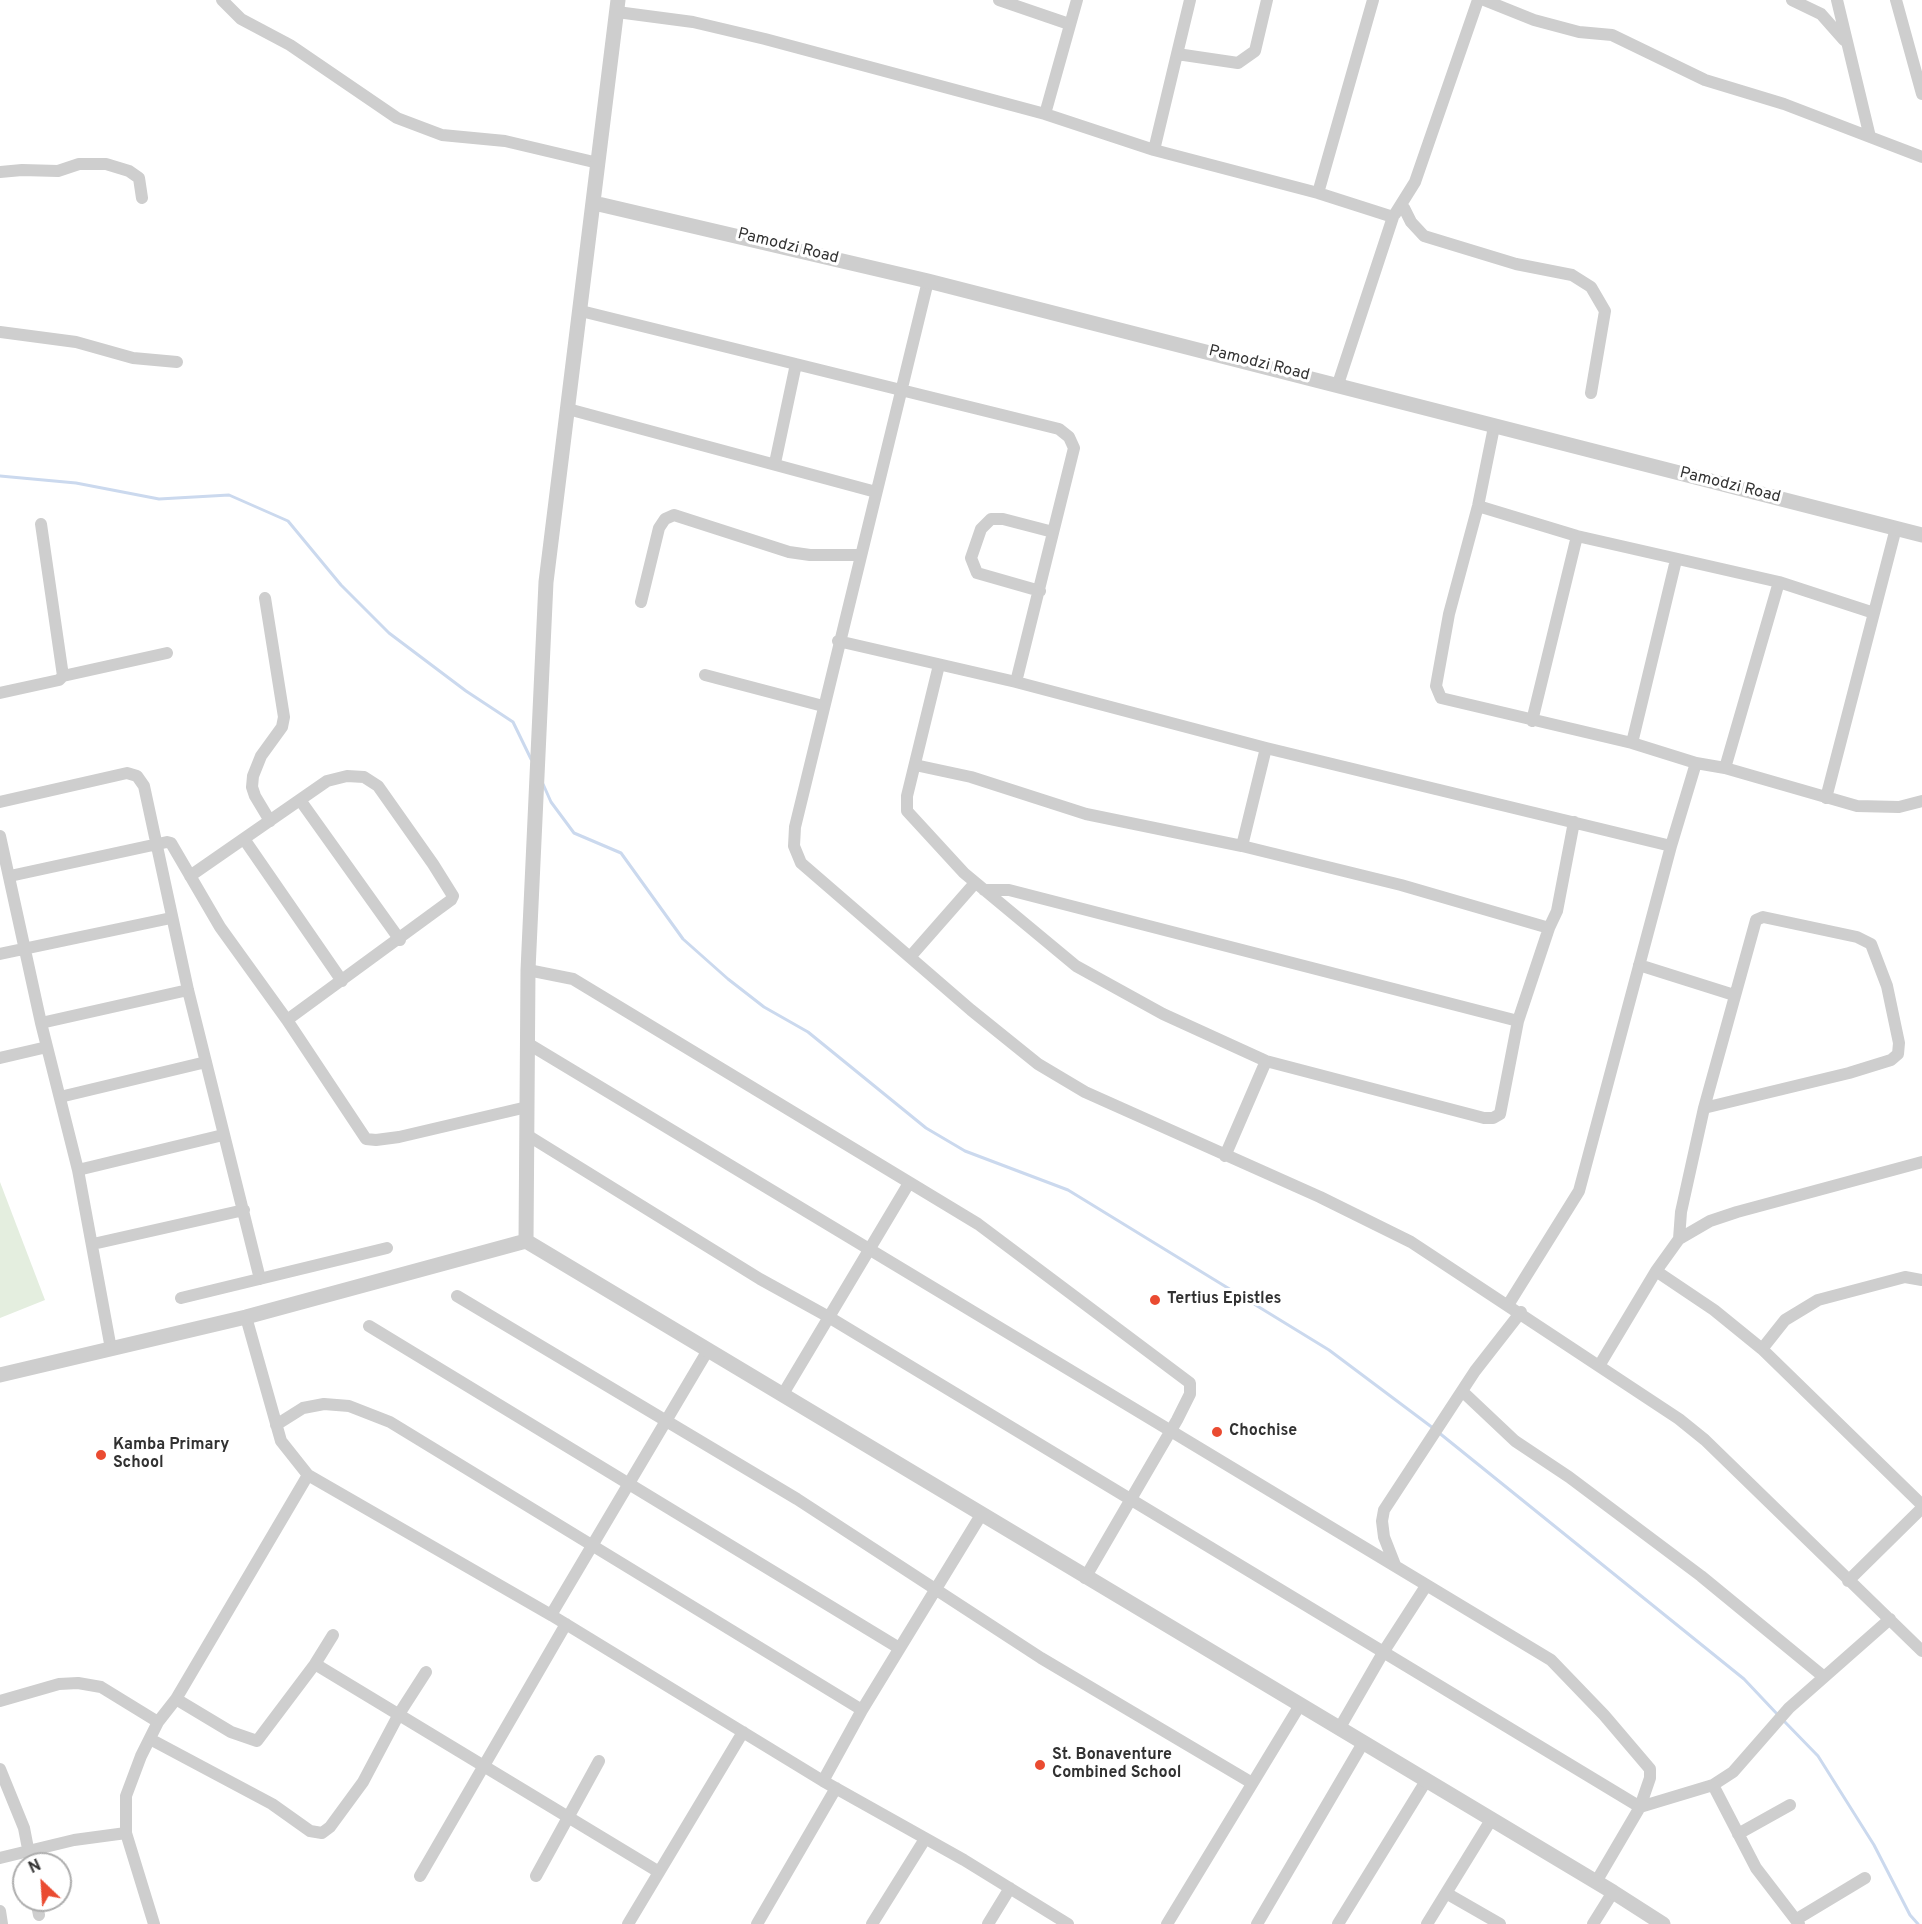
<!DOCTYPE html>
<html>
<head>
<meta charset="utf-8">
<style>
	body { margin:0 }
	#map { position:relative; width:1922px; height:1924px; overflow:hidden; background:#fff; font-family:Overpass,sans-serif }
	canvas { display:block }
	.north { position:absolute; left:12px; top:1852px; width:60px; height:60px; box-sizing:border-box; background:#fff; border:2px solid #adadad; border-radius:50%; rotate:335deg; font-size:16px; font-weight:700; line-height:24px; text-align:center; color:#313131 }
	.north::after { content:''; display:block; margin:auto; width:21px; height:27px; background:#ea4b31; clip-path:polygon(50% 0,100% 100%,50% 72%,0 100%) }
</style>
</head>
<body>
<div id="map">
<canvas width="1922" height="1924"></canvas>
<div class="north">N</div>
</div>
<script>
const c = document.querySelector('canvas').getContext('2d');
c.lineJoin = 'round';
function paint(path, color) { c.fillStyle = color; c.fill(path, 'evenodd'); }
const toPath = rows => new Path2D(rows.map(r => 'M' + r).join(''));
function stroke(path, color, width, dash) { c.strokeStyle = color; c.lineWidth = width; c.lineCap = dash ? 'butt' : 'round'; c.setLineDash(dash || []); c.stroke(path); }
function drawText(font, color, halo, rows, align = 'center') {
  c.font = font + ' Overpass,sans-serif'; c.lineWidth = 6; c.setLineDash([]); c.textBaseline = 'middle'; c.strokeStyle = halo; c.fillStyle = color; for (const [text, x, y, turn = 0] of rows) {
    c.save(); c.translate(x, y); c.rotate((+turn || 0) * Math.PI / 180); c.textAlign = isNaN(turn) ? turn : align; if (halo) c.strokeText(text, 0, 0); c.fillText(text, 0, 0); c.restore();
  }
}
paint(toPath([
	[0,1182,45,1300,0,1318]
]), '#e4eedf');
stroke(toPath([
	[0,476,76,483,159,499,229,495,288,521,341,585,389,633,466,691,513,722,531,759],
	[543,784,551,802,574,833,621,853,683,939,728,979,764,1007,808,1032,926,1128,965,1151,1068,1190,1329,1350,1433,1428],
	[1438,1432,1744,1679,1778,1715],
	[1783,1720,1818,1756,1874,1845,1910,1915,1918,1924]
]), '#cbd9ee', 3);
stroke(toPath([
	[222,0,241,19,290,45,397,118,442,135,505,141,598,163],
	[999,0,1069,24],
	[1190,0,1177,54,1238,63,1255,51,1267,0],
	[1484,0,1534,20,1579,32,1612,35,1705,80,1784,104,1870,137],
	[1792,0,1821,14,1844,40],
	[1837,0,1870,137,1922,157],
	[1896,0,1922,94],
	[617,12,693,22,765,39,1045,114,1154,150,1318,193,1373,0],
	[1045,114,1077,0],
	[1154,150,1177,54],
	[0,172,22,170,58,171,79,164,106,164,129,171,139,178,142,198],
	[1318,193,1393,217,1338,384],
	[1404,208,1411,222,1424,236,1516,264,1572,275,1591,287,1605,311,1591,393],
	[1395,214,1415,182,1478,0],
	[928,281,795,827,794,846,801,863,971,1010,1038,1064,1085,1092,1320,1197,1411,1242,1679,1419,1705,1440,1922,1651],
	[581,311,1059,429,1069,437,1074,448,1016,682,838,641],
	[0,332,76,342,133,358,177,362],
	[568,409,876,492],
	[1494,427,1478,506,1449,614,1436,686,1441,698,1632,743,1696,763,1671,846,1579,1191,1508,1305],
	[775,463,796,364],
	[1478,506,1577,536,1779,582,1874,613],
	[1040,591,977,573,971,558,981,529,991,519,1003,519,1053,532],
	[265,598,284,717,282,727,261,756,253,776,252,787,255,796,270,821],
	[641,602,659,528,665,519,674,515,789,552,810,555,860,555],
	[705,675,823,706],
	[63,676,167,653],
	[1016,682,1266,748,1671,846],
	[0,693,59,680,63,676,41,524],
	[1532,721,1577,536],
	[1632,743,1676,560],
	[1696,763,1725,768,1857,806,1899,807,1922,801],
	[915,765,971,777,1086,814,1242,846,1401,885,1549,928,1518,1021,1500,1114,1493,1118,1484,1118,1266,1061,1163,1014,1076,966,964,873,907,811,907,796,939,665],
	[1725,768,1779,582],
	[1826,798,1896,528],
	[300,800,400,940],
	[0,802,127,773,137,776,144,786,188,990,260,1279],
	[0,836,41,1023,78,1170,111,1349],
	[244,839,342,981],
	[1242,846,1266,748],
	[10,876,167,842,171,843,220,927,287,1020,366,1139,376,1140,399,1137,527,1107],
	[190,876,327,781,347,776,364,777,378,786,433,864,453,896,451,900,287,1020],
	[984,890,1009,890,1518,1021],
	[1549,928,1557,911,1574,822],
	[0,954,171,918],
	[910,957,975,883],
	[1639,965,1734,995],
	[528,970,573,979,978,1224,1190,1383,1190,1394,1177,1420,1085,1578],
	[41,1023,188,990],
	[527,1043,1551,1660,1604,1715,1650,1769,1650,1778,1640,1807,1596,1882],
	[0,1058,47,1047],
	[60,1097,206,1062],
	[527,1135,760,1279,827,1316,1640,1807,1713,1785,1733,1772,1789,1708,1890,1619],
	[1225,1156,1266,1061],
	[78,1170,223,1135],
	[1679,1239,1681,1212,1704,1108,1756,920,1763,917,1857,937,1871,944,1887,986,1899,1043,1898,1054,1891,1060,1849,1073,1704,1108],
	[93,1244,244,1210],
	[1656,1271,1714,1310,1762,1349,1922,1505],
	[457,1296,797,1499,1041,1658,1252,1783],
	[181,1298,387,1248],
	[246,1317,281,1441,308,1475,551,1615,823,1781,964,1860,1068,1924],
	[369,1326,899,1648],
	[1762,1349,1785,1320,1818,1300,1905,1277,1922,1280],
	[1599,1366,1656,1271,1679,1239,1710,1221,1737,1212,1922,1162],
	[1462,1391,1515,1441,1569,1477,1701,1576,1824,1677],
	[783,1394,909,1183],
	[276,1425,303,1408,324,1404,349,1406,390,1422,862,1710],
	[1395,1565,1384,1537,1382,1521,1384,1510,1475,1371,1521,1312],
	[1848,1581,1922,1508],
	[551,1615,708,1350],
	[315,1664,659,1872],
	[176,1699,231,1732,257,1741,315,1664,333,1635],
	[0,1701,59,1684,78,1683,101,1687,158,1722],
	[1339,1729,1384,1651,1426,1586],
	[150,1739,272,1804,310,1831,322,1833,330,1827,363,1782,399,1714,426,1672],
	[0,1769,24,1828,31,1864],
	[823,1781,862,1710,981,1515],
	[1713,1785,1756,1868,1799,1924],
	[1738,1834,1790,1805],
	[0,1858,74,1840,126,1833],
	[420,1876,566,1624],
	[536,1876,599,1761],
	[1446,1893,1500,1924],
	[36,1900,39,1915],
	[0,1911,2,1924],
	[1797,1919,1865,1878],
	[154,1924,126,1833,126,1796,141,1756,158,1722,176,1699,308,1475],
	[628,1924,743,1732],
	[757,1924,836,1788],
	[872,1924,925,1839],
	[988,1924,1010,1888],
	[1167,1924,1300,1705],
	[1257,1924,1363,1743],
	[1338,1924,1426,1781],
	[1427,1924,1491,1820],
	[1593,1924,1613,1892]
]), '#cecece', 12);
stroke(toPath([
	[594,203,928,281,1922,535],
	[526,1241,528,970,546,582,618,0],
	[0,1375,246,1317,526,1241,1613,1892,1663,1924]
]), '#cecece', 15);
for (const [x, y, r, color] of [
	[1155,1300,6,"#ea4b31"],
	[1217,1432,6,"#ea4b31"],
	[101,1455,6,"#ea4b31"],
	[1040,1765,6,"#ea4b31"]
]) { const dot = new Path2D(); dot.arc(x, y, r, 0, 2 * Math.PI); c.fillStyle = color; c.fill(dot); stroke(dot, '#fff', 2); }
drawText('16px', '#313131', '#fff', [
	["Pamodzi Road",788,247,14],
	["Pamodzi Road",1259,364,14],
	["Pamodzi Road",1730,486,14]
]);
drawText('bold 16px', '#313131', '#fff', [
	["Tertius Epistles",1167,1300],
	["Chochise",1229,1432],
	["Kamba Primary",113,1446],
	["School",113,1464],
	["St. Bonaventure",1052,1756],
	["Combined School",1052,1774]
], 'left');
</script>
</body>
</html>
